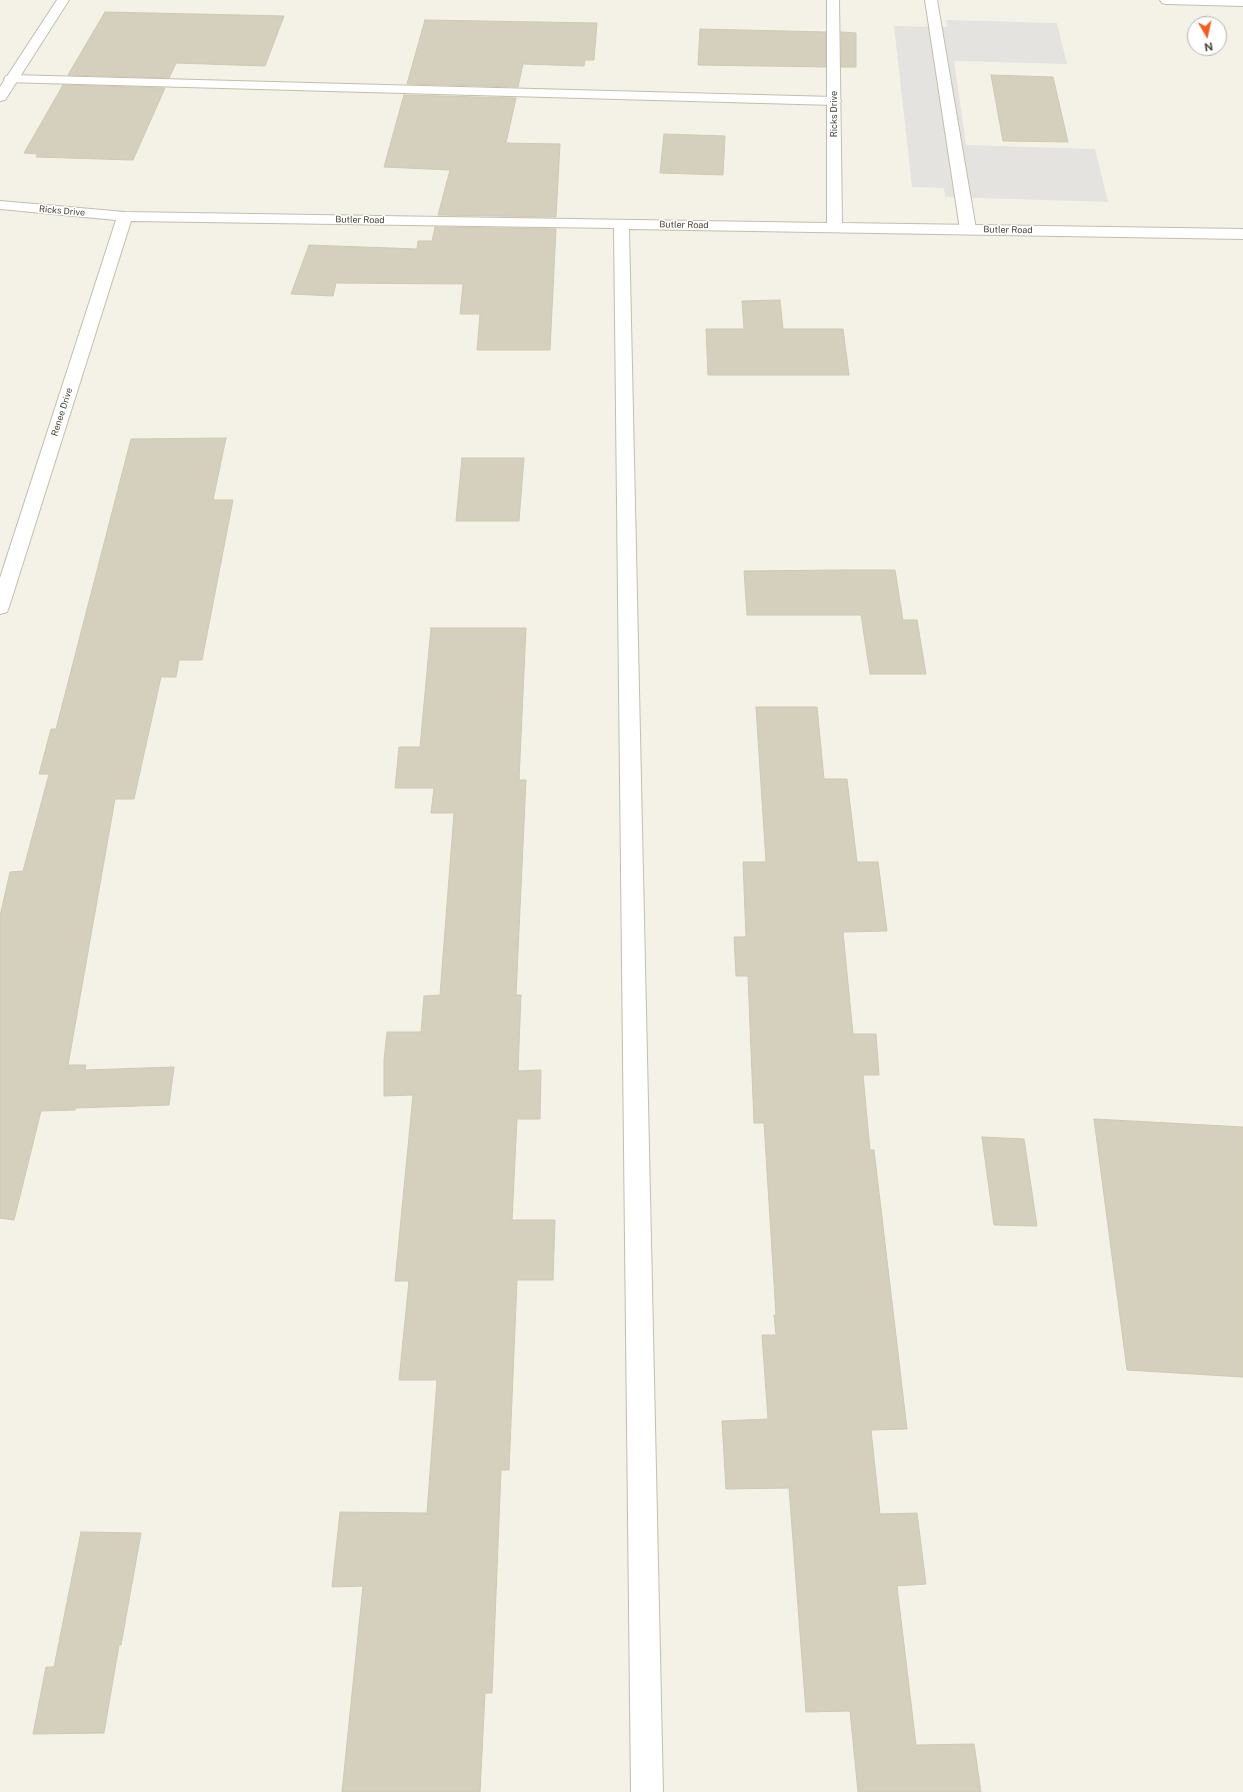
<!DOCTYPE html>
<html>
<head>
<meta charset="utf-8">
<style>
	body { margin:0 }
	#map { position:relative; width:1243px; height:1792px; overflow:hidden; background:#f4f2e7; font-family:"Public Sans",sans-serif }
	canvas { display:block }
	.north { position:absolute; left:1187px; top:16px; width:40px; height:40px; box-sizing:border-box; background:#fff; border:1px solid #b5b4af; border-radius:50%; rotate:171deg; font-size:11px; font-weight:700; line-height:16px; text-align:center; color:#474336 }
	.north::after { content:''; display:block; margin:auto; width:14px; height:18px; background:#fa5b18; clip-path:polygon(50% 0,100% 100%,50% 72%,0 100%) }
</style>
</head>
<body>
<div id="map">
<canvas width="1243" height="1792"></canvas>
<div class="north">N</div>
</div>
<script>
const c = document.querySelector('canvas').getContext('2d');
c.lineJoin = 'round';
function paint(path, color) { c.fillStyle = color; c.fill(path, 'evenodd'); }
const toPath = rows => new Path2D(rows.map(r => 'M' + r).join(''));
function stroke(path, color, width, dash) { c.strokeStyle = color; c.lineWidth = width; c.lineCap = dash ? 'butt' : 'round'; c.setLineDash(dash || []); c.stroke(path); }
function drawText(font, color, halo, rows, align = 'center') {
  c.font = font + ' "Public Sans",sans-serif'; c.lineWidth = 3; c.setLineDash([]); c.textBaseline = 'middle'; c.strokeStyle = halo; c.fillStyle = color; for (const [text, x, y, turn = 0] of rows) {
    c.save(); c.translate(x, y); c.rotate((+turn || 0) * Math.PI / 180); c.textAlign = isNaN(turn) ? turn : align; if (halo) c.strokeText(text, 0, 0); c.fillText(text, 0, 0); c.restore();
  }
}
paint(toPath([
	[946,20,1057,23,1067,64,954,61,966,145,1095,149,1108,202,945,197,944,188,912,187,894,26,947,27]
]), '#e5e3df');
const building = toPath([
	[105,12,284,16,265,66,176,63,169,78,68,75,105,12],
	[425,20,597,23,594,60,585,60,584,66,523,64,518,87,407,84,425,20],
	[700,29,826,32,826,67,698,65,700,29],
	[841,32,856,33,856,67,841,67,841,32],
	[991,75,1053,77,1068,142,1003,141,991,75],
	[63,85,165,88,133,160,36,157,38,154,24,153,63,85],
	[404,95,516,98,506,143,560,144,556,217,438,215,450,170,384,167,404,95],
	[664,134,725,136,723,175,660,173,664,134],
	[435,227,556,229,550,350,477,350,480,314,460,314,463,284,336,283,333,296,291,294,309,245,417,249,418,241,432,241,435,227],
	[780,300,783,329,843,329,849,375,708,375,706,329,744,329,742,301,780,300],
	[226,438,213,500,233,500,202,660,179,660,176,677,161,677,134,799,115,799,68,1065,86,1065,85,1070,174,1067,169,1105,75,1108,75,1110,41,1111,14,1220,0,1218,0,916,10,872,23,871,49,774,39,774,51,729,56,729,131,439,226,438],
	[462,458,524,458,519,521,456,521,462,458],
	[843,570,895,570,903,620,917,620,926,674,870,674,861,615,747,615,744,571,843,570],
	[431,628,526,628,519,780,526,780,516,995,521,995,518,1071,541,1070,540,1119,517,1119,512,1220,555,1220,553,1280,517,1280,509,1470,501,1470,492,1693,485,1693,480,1792,342,1792,363,1586,332,1587,340,1512,427,1513,437,1380,399,1380,409,1281,395,1281,413,1095,384,1096,384,1060,387,1032,421,1032,424,996,440,995,454,813,431,813,434,788,395,788,399,747,420,747,431,628],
	[756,707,817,707,824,779,847,779,857,862,878,862,887,931,843,932,853,1034,876,1034,879,1075,863,1075,870,1150,874,1150,907,1429,871,1430,880,1514,917,1513,926,1584,897,1586,916,1745,974,1744,981,1792,858,1792,850,1711,806,1712,789,1488,726,1489,722,1421,768,1419,762,1335,776,1335,774,1315,776,1315,764,1123,754,1123,748,976,736,976,734,937,746,937,743,862,766,862,756,707],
	[1094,1119,1243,1127,1243,1377,1127,1370,1094,1119],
	[982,1137,1024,1139,1037,1226,994,1225,982,1137],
	[81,1532,141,1533,121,1645,119,1645,104,1733,33,1734,46,1667,54,1667,81,1532]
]);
paint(building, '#d5cfbd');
stroke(building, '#d0c8b0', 1);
const service = toPath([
	[925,0,937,0,976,229,973,232,968,234,963,232,960,229,925,0],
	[11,75,834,97,839,98,841,101,839,104,834,105,6,82,4,79,6,76,11,75]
]);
const minor = toPath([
	[57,0,69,0,7,97,5,100,0,101,0,87,57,0],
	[827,0,839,0,842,223,1243,229,1243,239,629,229,663,1792,631,1792,614,228,131,221,9,607,7,612,0,614,0,578,116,220,0,209,0,201,125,212,827,223,827,0],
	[1160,0,1243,0,1243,6,1166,4,1162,3,1160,0]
]);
stroke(service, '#c2bead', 2);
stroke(minor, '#c2bead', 2);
paint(service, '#fff');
paint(minor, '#fff');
drawText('9px', '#474336', '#fff', [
	["Ricks Drive",834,114,-90],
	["Ricks Drive",62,211,5],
	["Butler Road",360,220,1],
	["Butler Road",684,225,1],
	["Butler Road",1008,230,1],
	["Renee Drive",62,412,-72]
]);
</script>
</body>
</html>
